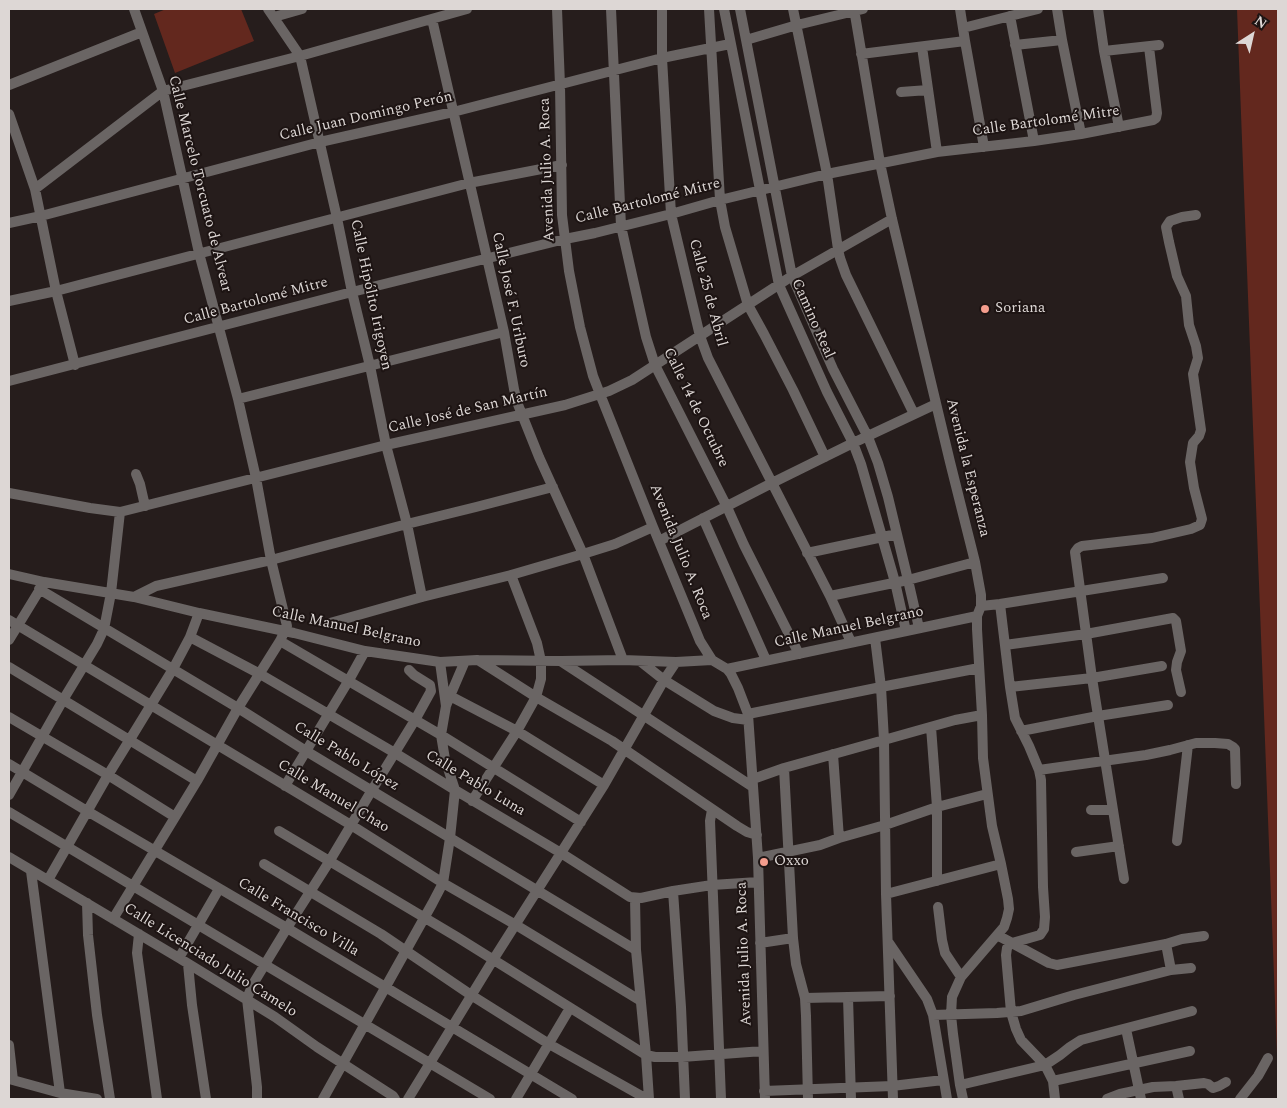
<!DOCTYPE html>
<html>
<head>
<meta charset="utf-8">
<style>
	body { margin:0 }
	#map { position:relative; width:1287px; height:1108px; overflow:hidden; background:#261d1c; font-family:Spectral,serif }
	canvas { display:block }
	.frame { position:absolute; inset:0; border:10px solid #ddd7d5; pointer-events:none }
	.north { position:absolute; left:1227px; top:10px; width:50px; height:50px; -webkit-text-stroke:4px #1d1413; paint-order:stroke; rotate:35deg; font-size:14px; font-weight:700; line-height:20px; text-align:center; color:#ddd7d5 }
	.north::after { content:''; display:block; margin:auto; width:18px; height:22px; background:#ddd7d5; clip-path:polygon(50% 0,100% 100%,50% 72%,0 100%) }
</style>
</head>
<body>
<div id="map">
<canvas width="1287" height="1108"></canvas>
<div class="frame"></div>
<div class="north">N</div>
</div>
<script>
const c = document.querySelector('canvas').getContext('2d');
c.lineJoin = 'round';
function paint(path, color) { c.fillStyle = color; c.fill(path, 'evenodd'); }
const toPath = rows => new Path2D(rows.map(r => 'M' + r).join(''));
function stroke(path, color, width, dash) { c.strokeStyle = color; c.lineWidth = width; c.lineCap = dash ? 'butt' : 'round'; c.setLineDash(dash || []); c.stroke(path); }
function drawText(font, color, halo, rows, align = 'center') {
  c.font = font + ' Spectral,serif'; c.lineWidth = 4; c.setLineDash([]); c.textBaseline = 'middle'; c.strokeStyle = halo; c.fillStyle = color; for (const [text, x, y, turn = 0] of rows) {
    c.save(); c.translate(x, y); c.rotate((+turn || 0) * Math.PI / 180); c.textAlign = isNaN(turn) ? turn : align; if (halo) c.strokeText(text, 0, 0); c.fillText(text, 0, 0); c.restore();
  }
}
paint(toPath([
	[166,9,241,9,254,41,175,73,154,14],
	[1237,9,1278,9,1278,1080]
]), '#63281e');
stroke(toPath([
	[268,9,300,56,337,218,352,292,370,366,386,445,407,524,422,597],
	[557,9,560,85,562,215,569,271,580,327,593,376,600,394,653,527,700,641,712,660,727,669,731,674,738,688,748,714,758,858,765,1099],
	[611,9,621,226,646,337,655,365,727,507,744,545,799,654],
	[662,9,662,58,671,214,700,336,708,358,830,596,851,642],
	[709,9,720,200,725,227,748,305,764,334,793,390,825,457],
	[724,9,779,285,827,392,853,443,861,464,895,582,906,631],
	[740,9,792,276,833,369,868,437,878,463,888,497,908,580,919,628],
	[793,9,827,174,838,249,840,258,846,275,914,414],
	[854,9,880,163,892,219,950,462,975,562,981,595,981,606,977,616,977,629,982,715,983,758,992,826,1001,864,1008,899,1009,909,1007,918,1004,927,961,977,952,997,951,1015,953,1034,960,1085,963,1099],
	[960,9,965,41,984,147],
	[1057,9,1062,40,1081,134],
	[1098,9,1104,51,1119,127],
	[1010,16,1034,141],
	[274,17,302,9],
	[432,19,504,332,514,389,517,402,539,457,583,554,623,660],
	[963,28,1038,9],
	[746,40,797,25,863,9],
	[1015,45,1062,40],
	[922,47,937,152],
	[1104,51,1159,45],
	[861,54,965,41],
	[9,85,142,32],
	[901,92,928,90],
	[9,114,35,189,56,291,75,365],
	[35,189,163,91,300,56,467,9],
	[9,223,41,216,320,142,453,112,662,58,730,44],
	[9,301,56,291,469,183,562,165],
	[9,381,352,292,565,239,595,233,671,214,720,200,827,174,937,152,1034,141,1081,134,1153,120,1156,118,1157,113,1149,47],
	[238,399,504,332],
	[136,474,140,484,145,506],
	[9,493,90,508,120,512,386,445,565,405,609,391,632,380,792,276,892,219],
	[703,518,766,660],
	[659,541,772,483,853,443,936,404],
	[807,553,897,534],
	[9,574,44,582,134,597,199,613,294,633,365,651,440,662,477,660,561,661,623,660,676,662,712,660],
	[39,589,238,708,306,751,636,950],
	[830,596,908,580,975,562],
	[134,597,156,586,271,560,407,524,476,507,553,487],
	[981,606,1000,604,1163,578],
	[9,620,351,825,443,883,516,925,641,1001],
	[330,623,422,597,511,575,583,554,615,544,653,527],
	[190,637,260,674,395,753,455,790,561,853,630,897,641,898,673,891,712,885,758,882],
	[875,638,881,687,884,740,886,894,893,1099],
	[9,640,42,586],
	[280,641,441,735,581,822],
	[1005,645,1086,634,1173,618,1176,621,1181,651,1177,662,1176,670,1181,692],
	[478,660,536,697,612,741,737,826,747,832,757,835],
	[640,661,664,680,714,711,733,718,748,720],
	[562,662,753,787],
	[9,667,197,781],
	[727,669,977,616],
	[1010,687,1092,678,1162,666],
	[450,696,465,661],
	[446,706,450,696,517,731,604,785],
	[748,714,881,687,979,668],
	[9,717,108,775,175,817],
	[931,727,937,807,937,881],
	[1021,731,1098,716,1168,705],
	[833,754,839,838],
	[9,764,87,811,287,928,572,1099],
	[784,768,793,938,796,964,805,998,806,1016,808,1099],
	[1039,770,1146,755,1170,750,1196,743,1215,743,1228,744,1233,747,1235,749,1236,784],
	[753,779,784,768,884,740,955,720,982,715],
	[285,786,349,680,365,651],
	[9,795,63,700,97,644,104,629,111,593,120,512],
	[472,801,517,731,536,697,541,679,541,661,537,643,511,575],
	[712,810,710,821,721,1099],
	[1091,810,1112,810],
	[9,812,490,1099],
	[279,831,457,937,646,1055,655,1057,682,1057,763,1051],
	[1177,841,1188,745],
	[1076,852,1119,846],
	[9,857,179,958,275,1017,317,1047,393,1096,395,1099],
	[758,858,820,845,839,838,885,825,937,807,987,794],
	[264,864,381,934,471,995,549,1044,647,1099],
	[31,871,60,1093],
	[1124,879,1092,678,1075,552,1078,548,1082,546,1152,538,1191,529,1200,525,1202,519,1194,488,1190,462,1193,443,1199,436,1201,430,1193,374,1198,358,1196,346,1189,325,1186,296,1177,276,1169,242,1166,227,1170,221,1182,217,1196,215],
	[48,880,108,775,129,741,173,669,190,637,199,613],
	[673,891,681,1007,685,1099],
	[886,894,1001,864],
	[635,898,636,950,646,1055,649,1099],
	[87,903,88,935,97,1015,110,1099],
	[938,907,942,940,945,953,961,977],
	[113,919,197,781,238,708,280,641,287,626,271,560,256,478,238,399,199,253,163,91,134,9],
	[139,934,137,953,157,1099],
	[997,935,1012,943,1040,935,1044,929,1045,917,1043,887,1041,780,1039,770,1029,746,1015,718,1010,687,1000,604],
	[760,943,793,938],
	[889,943,927,999,933,1015,947,1099],
	[1166,944,1171,970],
	[179,958,219,889],
	[188,964,192,1005,206,1099],
	[848,997,851,1099],
	[805,998,890,996],
	[933,1015,997,1013,1021,1011,1074,995,1171,970,1191,968],
	[1126,1029,1141,1099],
	[9,1045,13,1080],
	[9,1079,60,1093,97,1099],
	[1053,1081,1190,1051],
	[960,1085,1045,1065,1060,1055,1070,1047,1081,1040,1192,1011],
	[1176,1086,1179,1099],
	[764,1091,892,1086,943,1080],
	[257,1099,257,1087,247,999,248,996,253,984,287,928,329,862,372,790,415,720,431,691,430,685,414,675,409,670],
	[323,1099,432,904,443,883,450,838,455,790,445,759,441,735,446,706,440,662],
	[408,1099,493,960,604,785,664,680,676,662],
	[516,1099,570,1008],
	[1055,1099,1053,1081,1045,1065,1021,1040,1016,1029,1011,1012,1006,955,1007,948,1009,945,1012,943,1049,963,1057,965,1166,944,1182,939,1204,936],
	[1107,1099,1120,1094,1153,1087,1176,1086,1204,1083,1208,1084,1213,1088,1219,1086,1226,1082],
	[1240,1099,1258,1076,1268,1058]
]), '#6a6564', 10);
for (const [x, y, r, color] of [
	[985,309,5,"#f49d8d"],
	[764,862,5,"#f49d8d"]
]) { const dot = new Path2D(); dot.arc(x, y, r, 0, 2 * Math.PI); c.fillStyle = color; c.fill(dot); stroke(dot, '#1d1413', 2); }
drawText('15px', '#ddd7d5', '#1d1413', [
	["Calle Juan Domingo Perón",366,117,-13],
	["Calle Bartolomé Mitre",1046,122,-8],
	["Avenida Julio A. Roca",548,170,-92],
	["Calle Marcelo Torcuato de Alvear",199,184,76],
	["Calle Bartolomé Mitre",648,202,-14],
	["Calle 25 de Abril",707,293,75],
	["Calle Hipólito Irigoyen",370,295,78],
	["Calle José F. Uriburo",510,300,78],
	["Calle Bartolomé Mitre",256,302,-15],
	["Camino Real",812,319,66],
	["Calle 14 de Octubre",695,408,64],
	["Calle José de San Martín",468,411,-13],
	["Avenida la Esperanza",967,468,76],
	["Avenida Julio A. Roca",680,552,68],
	["Calle Manuel Belgrano",346,628,12],
	["Calle Manuel Belgrano",849,628,-12],
	["Calle Pablo López",346,757,31],
	["Calle Pablo Luna",475,784,31],
	["Calle Manuel Chao",333,797,31],
	["Calle Francisco Villa",298,918,31],
	["Avenida Julio A. Roca",745,954,-92],
	["Calle Licenciado Julio Camelo",210,961,32]
]);
drawText('15px', '#ddd7d5', '#1d1413', [
	["Soriana",995,309],
	["Oxxo",774,862]
], 'left');
</script>
</body>
</html>
